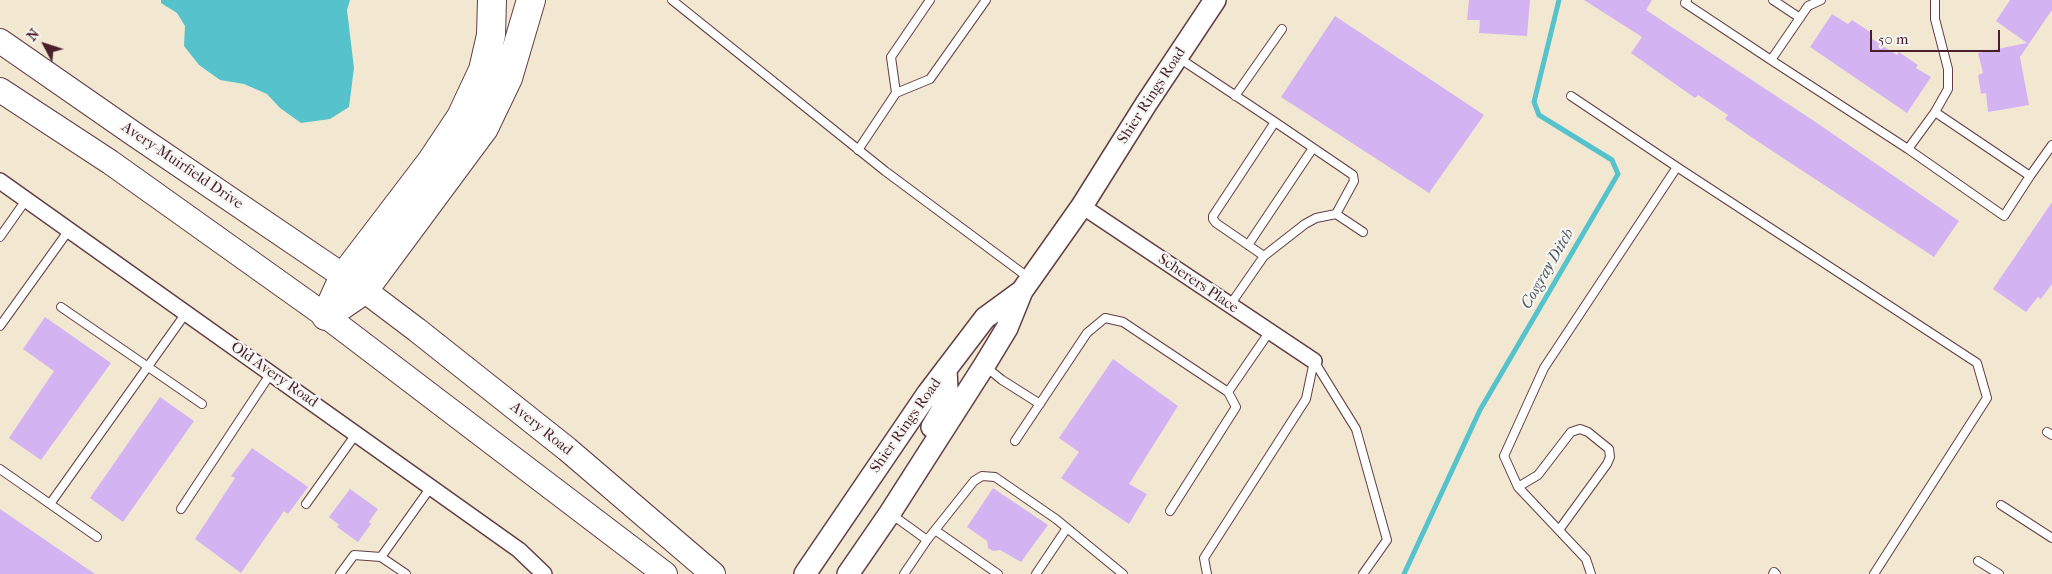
<!DOCTYPE html>
<html>
<head>
<meta charset="utf-8">
<style>
	body { margin:0 }
	#map { position:relative; width:2052px; height:574px; overflow:hidden; background:#f2e8d2; font-family:"IM FELL French Canon",serif }
	canvas { display:block }
	.north { position:absolute; left:20px; top:20px; width:50px; height:50px; -webkit-text-stroke:4px #f6f6f2; paint-order:stroke; rotate:310deg; font-size:14px; font-weight:700; line-height:20px; text-align:center; color:#4a1f2b }
	.north::after { content:''; display:block; margin:auto; width:18px; height:22px; background:#4a1f2b; clip-path:polygon(50% 0,100% 100%,50% 72%,0 100%) }
	.scale { position:absolute; left:1870px; top:30px; width:130px; height:22px; box-sizing:border-box; border:2px solid #4a1f2b; border-top:0; padding-left:6px; font-size:15px; line-height:18px; white-space:nowrap; color:#4a1f2b; -webkit-text-stroke:4px #f6f6f2; paint-order:stroke }
</style>
</head>
<body>
<div id="map">
<canvas width="2052" height="574"></canvas>
<div class="north">N</div>
<div class="scale">50 m</div>
</div>
<script>
const c = document.querySelector('canvas').getContext('2d');
c.lineJoin = 'round';
function paint(path, color) { c.fillStyle = color; c.fill(path, 'evenodd'); }
const toPath = rows => new Path2D(rows.map(r => 'M' + r).join(''));
function stroke(path, color, width, dash) { c.strokeStyle = color; c.lineWidth = width; c.lineCap = dash ? 'butt' : 'round'; c.setLineDash(dash || []); c.stroke(path); }
function drawText(font, color, halo, rows, align = 'center') {
  c.font = font + ' "IM FELL French Canon",serif'; c.lineWidth = 4.5; c.setLineDash([]); c.textBaseline = 'middle'; c.strokeStyle = halo; c.fillStyle = color; for (const [text, x, y, turn = 0] of rows) {
    c.save(); c.translate(x, y); c.rotate((+turn || 0) * Math.PI / 180); c.textAlign = isNaN(turn) ? turn : align; if (halo) c.strokeText(text, 0, 0); c.fillText(text, 0, 0); c.restore();
  }
}
paint(toPath([
	[161,0,350,0,347,10,354,68,349,107,330,119,301,123,280,108,267,94,244,84,220,80,199,65,184,46,185,26,177,13,161,3]
]), '#56c3cc');
stroke(toPath([
	[1404,574,1480,410,1618,174,1612,160,1539,115,1534,102,1559,0]
]), '#56c3cc', 5);
paint(toPath([
	[1469,0,1530,0,1527,36,1479,33,1480,20,1467,20],
	[1584,0,1652,0,1646,10,1817,123,1959,221,1934,257,1757,141,1725,119,1728,115,1698,95,1695,98,1631,53,1642,37],
	[2010,0,2052,0,2052,10,2020,57,2029,105,1988,112,1986,93,1981,94,1978,75,1983,73,1978,53,2027,43,1996,21],
	[1832,14,1848,24,1852,20,1872,33,1869,37,1897,55,1899,52,1918,65,1916,68,1931,77,1907,113,1810,47],
	[1335,16,1484,115,1429,193,1281,97],
	[2052,202,2052,284,2041,299,2038,297,2026,312,1993,289],
	[45,317,111,363,41,460,9,438,54,371,23,349],
	[1113,359,1178,406,1129,484,1147,494,1129,524,1061,478,1079,452,1059,438],
	[160,397,194,421,123,522,90,498],
	[252,448,308,487,288,514,284,511,241,573,195,539,235,478,231,476],
	[993,488,1048,525,1021,562,1000,550,993,551,988,548,987,541,967,527],
	[350,489,378,509,369,522,371,524,358,542,337,527,339,525,329,517],
	[0,509,95,574,0,574]
]), '#d4b3f3');
const service = toPath([
	[672,0,885,171,1029,278],
	[1687,0,1685,3,1771,60,1808,6,1821,0],
	[1773,0,1800,18],
	[1935,0,1935,19,1948,69,1948,89,1935,112,2030,176,2052,145],
	[1179,58,1275,122],
	[1771,60,1908,149,1935,112],
	[896,93,891,57,930,0],
	[1235,96,1282,29],
	[1571,96,1677,167,1544,368,1504,456,1518,487,1586,559,1591,574],
	[1908,149,2004,216,2030,176],
	[858,150,896,93,930,79,986,0],
	[1677,167,1977,363,1987,398,1874,574],
	[0,237,26,200],
	[1248,245,1313,148],
	[1264,256,1305,224,1316,218,1336,214],
	[1230,305,1264,256,1216,223,1213,219,1213,216,1275,122,1353,175,1354,181,1336,214,1363,232],
	[61,307,202,404],
	[0,326,69,230],
	[1314,361,1356,429,1387,540,1363,574],
	[986,367,1002,380,1040,404],
	[1228,392,1270,331],
	[2047,432,2052,435],
	[1015,441,1087,333,1105,318,1123,322,1228,392,1236,407,1170,511],
	[0,469,50,504,186,313],
	[1518,487,1538,475,1571,432,1580,429,1588,432,1609,449,1610,457,1607,464,1559,530],
	[50,504,97,537],
	[306,504,356,434],
	[2001,505,2052,538],
	[181,509,271,373],
	[891,514,927,540,904,574],
	[935,530,998,574],
	[927,540,974,481,982,476,995,477,1056,519,1123,574],
	[381,557,406,574],
	[1978,561,1999,574],
	[340,574,354,555,381,557,431,487],
	[1036,574,1067,528],
	[1207,574,1204,558,1306,399,1314,361],
	[1773,574,1774,572,1776,574]
]);
const minor = toPath([
	[0,181,519,550,544,574],
	[1082,206,1314,361]
]);
const secondary = toPath([
	[932,427,942,410,947,390,946,369],
	[805,574,928,393,985,318,1022,291],
	[848,574,890,513,984,366,1007,328,1022,291,1082,206,1146,104,1215,0]
]);
const primary = toPath([
	[0,41,134,134,364,290,417,330,567,449,713,574],
	[0,90,110,162,326,316,665,574]
]);
const motorway = toPath([
	[326,316,364,290,484,128,508,78,531,0],
	[326,316,344,276,431,162,461,117,483,70,491,35,492,0]
]);
stroke(service, '#633d44', 10);
stroke(minor, '#633d44', 18);
stroke(secondary, '#633d44', 24);
stroke(primary, '#633d44', 26);
stroke(motorway, '#633d44', 30);
stroke(service, '#fff', 8);
stroke(minor, '#fff', 15);
stroke(secondary, '#fff', 21);
stroke(primary, '#fff', 24);
stroke(motorway, '#fff', 28);
drawText('15px', '#4a1f2b', '#f6f6f2', [
	["Shier Rings Road",1152,96,-57],
	["Avery-Muirfield Drive",182,166,34],
	["Scherers Place",1198,284,34],
	["Old Avery Road",274,375,35],
	["Shier Rings Road",906,426,-55],
	["Avery Road",541,429,39]
]);
drawText('italic 16px', '#4e5863', '#f6f6f2', [
	["Cosgray Ditch",1548,269,-60]
]);
</script>
</body>
</html>
